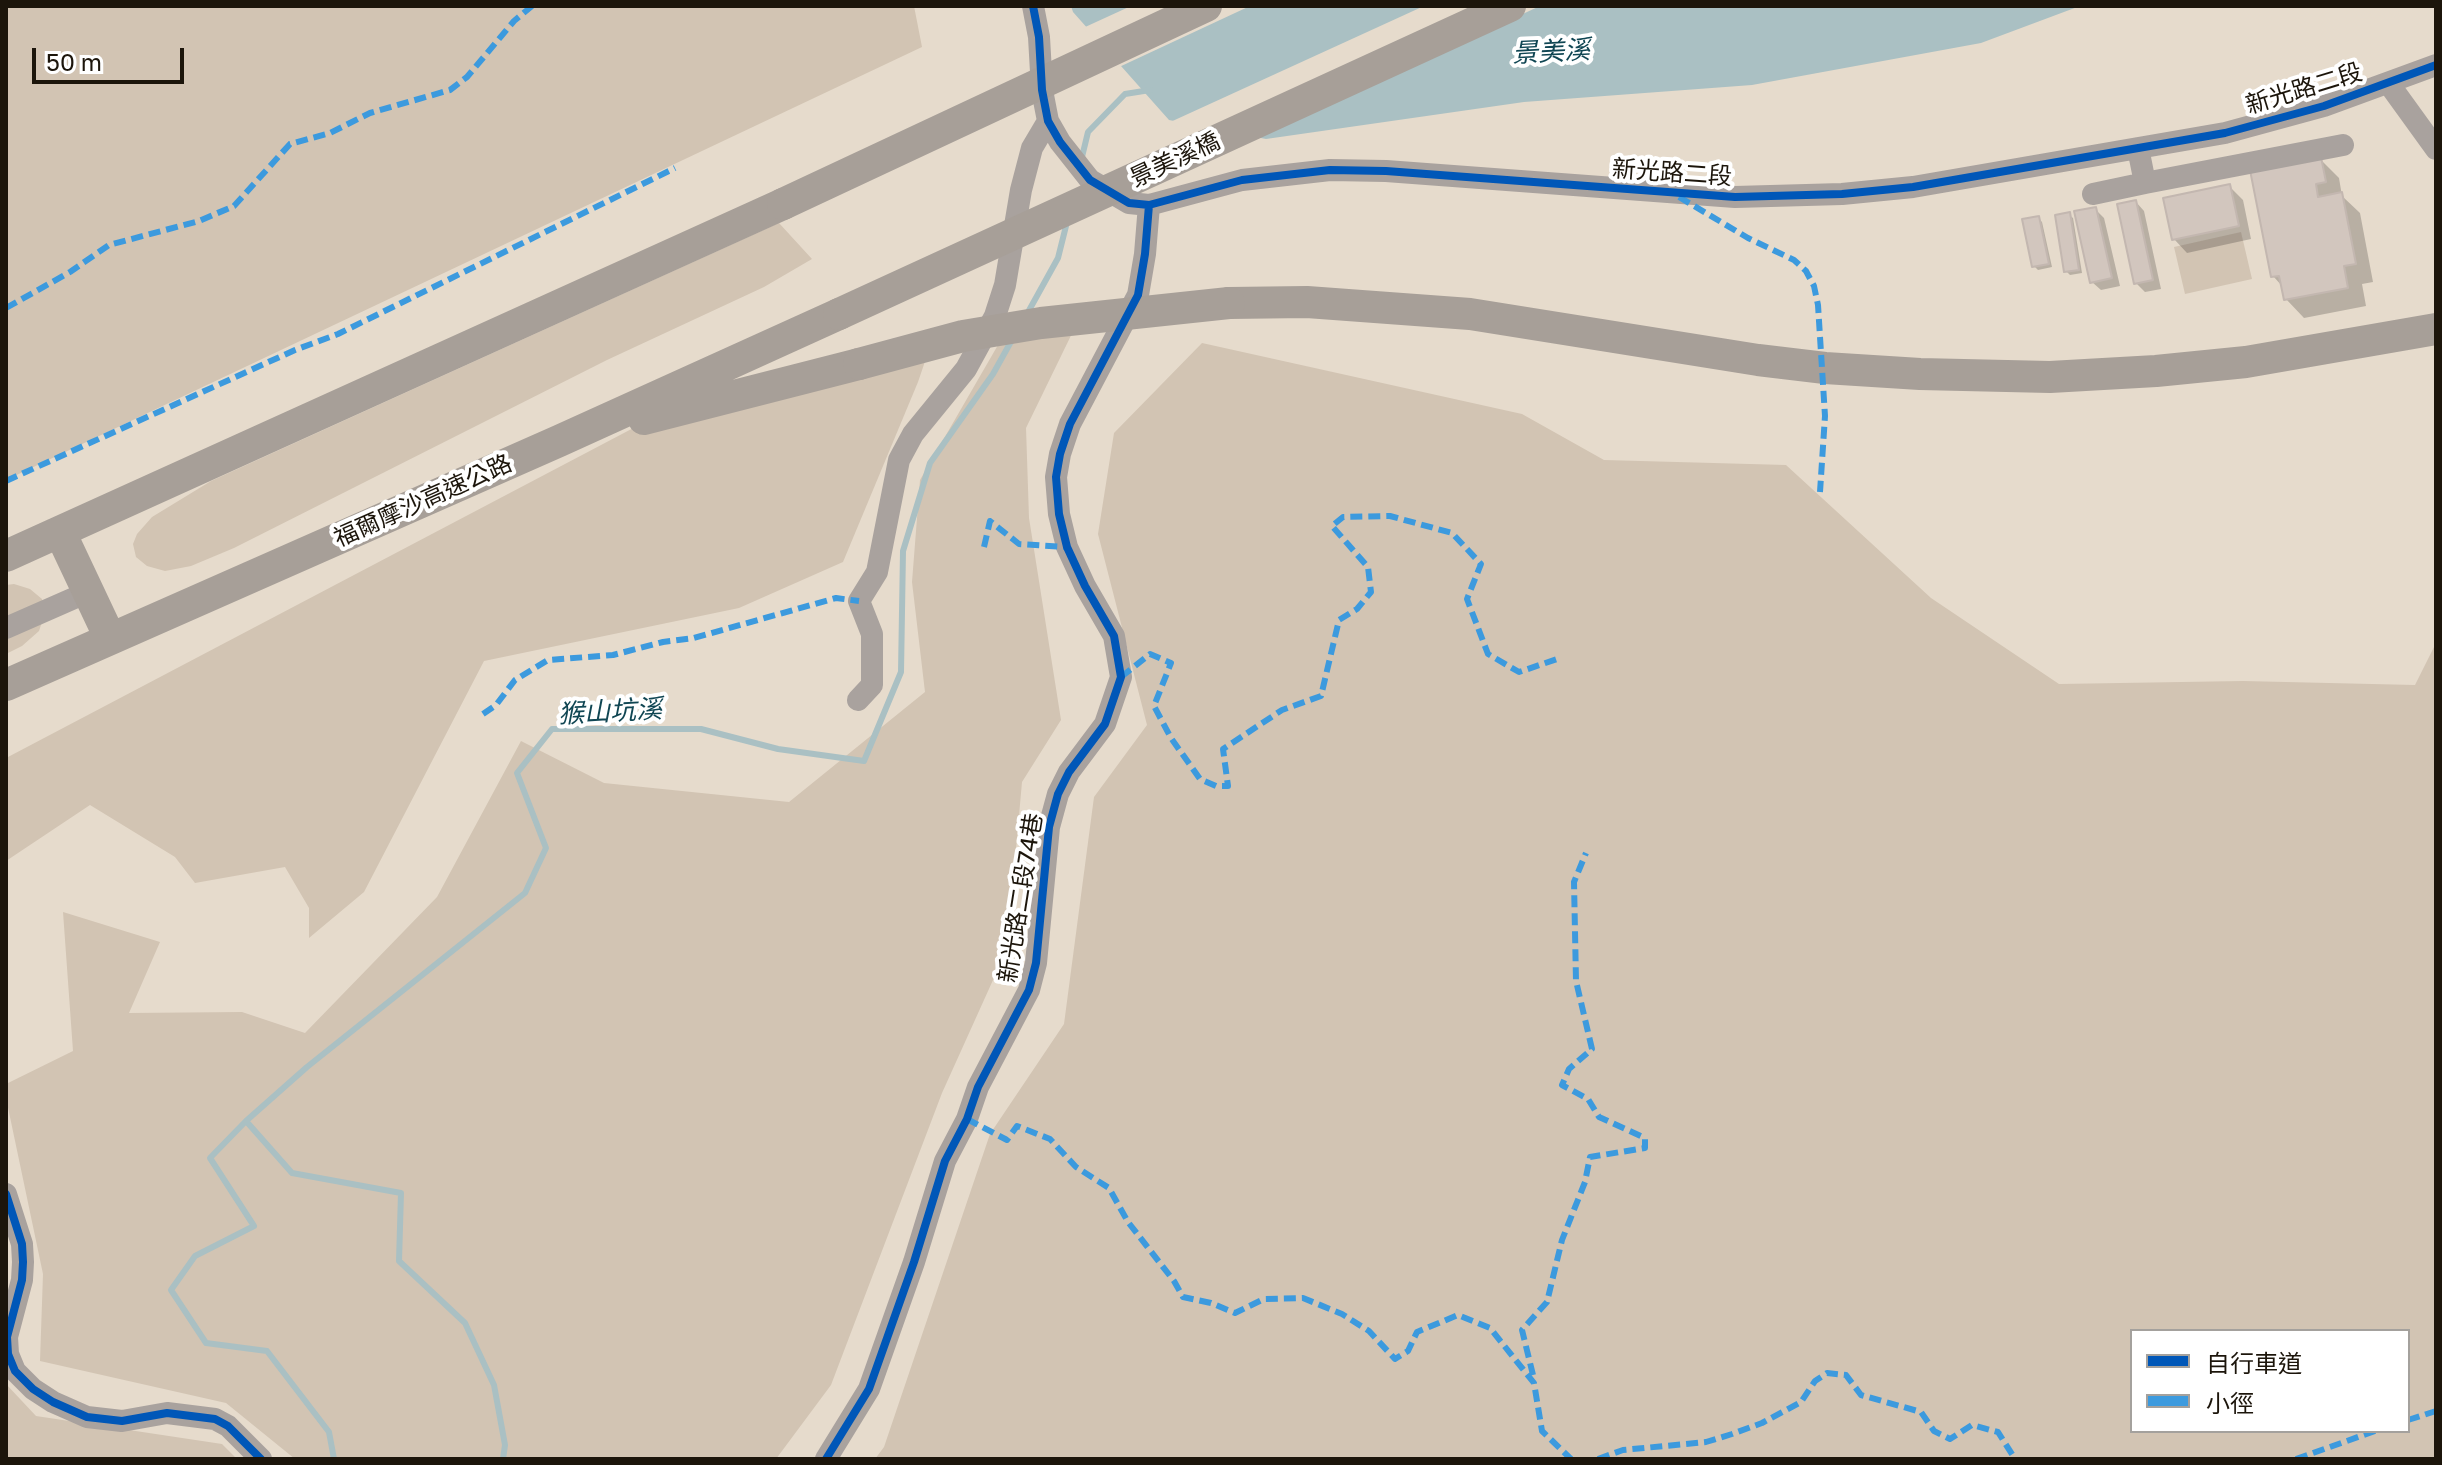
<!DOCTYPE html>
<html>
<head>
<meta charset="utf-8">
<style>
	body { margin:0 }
	#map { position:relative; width:2442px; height:1465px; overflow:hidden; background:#e6dbcc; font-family:"Golos Text","Noto Sans TC",sans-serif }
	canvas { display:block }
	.frame { position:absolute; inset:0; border:8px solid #1c150b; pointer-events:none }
	.legend { position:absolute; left:2130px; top:1329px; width:280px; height:104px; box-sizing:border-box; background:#fff; border:2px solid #a4a19d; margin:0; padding:10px 14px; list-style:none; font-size:24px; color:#1c150b }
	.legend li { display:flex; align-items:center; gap:16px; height:40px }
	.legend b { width:40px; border:2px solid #a4a19d }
	.scale { position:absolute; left:32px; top:48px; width:152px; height:36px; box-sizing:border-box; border:4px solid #1c150b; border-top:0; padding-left:10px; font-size:24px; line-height:28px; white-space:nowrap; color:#1c150b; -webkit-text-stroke:6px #fff; paint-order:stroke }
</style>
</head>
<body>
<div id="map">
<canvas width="2442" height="1465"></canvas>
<div class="frame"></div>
<ul class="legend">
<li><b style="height:10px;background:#0057b8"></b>自行車道</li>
<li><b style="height:10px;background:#3c9ade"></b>小徑</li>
</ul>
<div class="scale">50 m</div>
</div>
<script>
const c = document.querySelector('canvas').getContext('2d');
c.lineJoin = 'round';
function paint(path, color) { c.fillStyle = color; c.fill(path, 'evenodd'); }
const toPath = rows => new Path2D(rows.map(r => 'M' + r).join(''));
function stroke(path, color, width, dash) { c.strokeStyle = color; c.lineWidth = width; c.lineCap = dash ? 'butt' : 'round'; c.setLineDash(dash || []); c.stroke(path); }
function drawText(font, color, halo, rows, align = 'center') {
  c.font = font + ' "Golos Text","Noto Sans TC",sans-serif'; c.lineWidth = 8; c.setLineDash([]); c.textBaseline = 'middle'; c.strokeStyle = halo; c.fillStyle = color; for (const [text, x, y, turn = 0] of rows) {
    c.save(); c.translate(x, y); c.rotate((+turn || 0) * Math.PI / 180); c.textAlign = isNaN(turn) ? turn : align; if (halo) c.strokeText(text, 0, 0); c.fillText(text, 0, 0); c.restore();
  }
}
paint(toPath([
	[6,6,914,6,922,47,6,480],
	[779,223,812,259,764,287,607,360,234,548,191,566,165,571,147,566,136,557,133,544,137,534,152,517,211,481],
	[2241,232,2252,279,2185,294,2174,247],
	[1080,317,1026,428,1029,518,1061,720,1022,782,1007,949,942,1093,831,1385,776,1459,295,1459,226,1403,40,1361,43,1274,6,1098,6,1084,73,1051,63,912,160,942,129,1013,242,1012,305,1033,437,897,521,741,604,783,789,802,925,692,912,582,920,480,1013,319],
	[935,332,918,382,843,562,739,608,484,661,364,892,309,938,309,908,285,867,195,883,175,857,90,805,6,861,6,760,8,757,641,424],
	[1202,343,1522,414,1604,460,1786,465,1931,598,2059,684,2243,681,2415,685,2436,643,2436,1459,875,1459,884,1447,990,1134,1064,1024,1094,797,1147,725,1098,534,1114,433],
	[2132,1331,2408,1331,2408,1431,2132,1431],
	[14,584,30,589,42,599,44,616,39,631,22,646,6,654,6,585],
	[6,1384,36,1416,222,1444,237,1459,6,1459]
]), '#d2c4b3');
paint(toPath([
	[1071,6,2080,6,1981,43,1752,85,1524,102,1266,139,1169,120,1073,12]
]), '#aac0c3');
paint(toPath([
	[1131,6,1250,6,1117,68,1083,28],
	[1424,6,1540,6,1250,140,1166,124]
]), '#e6dbcc');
paint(toPath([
	[2320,159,2339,178,2342,196,2360,213,2373,282,2362,284,2366,306,2304,318,2286,299,2283,287,2273,276],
	[2229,186,2243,200,2251,239,2187,253,2174,239],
	[2136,202,2144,211,2161,289,2145,292,2136,283],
	[2095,209,2104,218,2120,286,2101,290,2092,282],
	[2069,215,2073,218,2082,273,2070,275,2066,271],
	[2038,218,2042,222,2052,267,2038,270,2034,266]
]), '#0003');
stroke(toPath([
	[1081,161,1088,132,1125,94,1150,90],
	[1027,314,1058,258,1067,222],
	[246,1121,292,1173,401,1193,399,1261,465,1323,494,1385,505,1445,503,1459],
	[334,1459,329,1432,267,1351,206,1343,171,1290,195,1256,254,1226,210,1158,246,1121,307,1067,525,893,546,848,517,773,552,729,701,729,778,749,864,761,901,672,903,551,930,463,993,374,1013,338]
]), '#aac0c3', 6);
const building = toPath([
	[2321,157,2326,182,2316,184,2318,197,2342,192,2356,264,2344,266,2348,288,2284,300,2279,276,2271,277,2250,170,2321,157],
	[2230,184,2239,226,2172,240,2163,198,2230,184],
	[2136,200,2153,280,2134,284,2117,204,2136,200],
	[2096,207,2112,278,2090,283,2074,211,2096,207],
	[2070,212,2079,270,2064,272,2055,215,2070,212],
	[2039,216,2049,264,2032,267,2022,219,2039,216]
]);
paint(building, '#d2c6be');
stroke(building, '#c3b7b0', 2);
stroke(toPath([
	[1033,6,1039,37,1042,90,1048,121,1060,142,1090,180,1129,203,1149,205,1242,180,1330,170,1386,171,1735,197,1842,194,1913,187,2225,133,2324,106,2436,65],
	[2389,84,2436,149],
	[2138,148,2145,183,2343,145],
	[2093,194,2145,183],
	[6,628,88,592],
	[858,700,872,685,872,634,859,601,877,572,899,460,913,434,966,369,995,316,1005,285,1021,190,1032,148,1048,121],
	[6,1194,22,1244,23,1262,22,1280,7,1337,8,1354,15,1371,33,1389,53,1402,87,1417,122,1421,167,1413,215,1419,228,1426,261,1459],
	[826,1459,869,1389,914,1262,945,1161,967,1119,978,1087,1029,990,1036,963,1049,827,1058,794,1069,772,1105,724,1121,677,1114,636,1085,586,1067,547,1059,514,1056,477,1060,454,1070,424,1138,295,1145,254,1149,205]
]), '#a9a29e', 22);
stroke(toPath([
	[1229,303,1307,302,1470,314,1758,360,1825,368,1920,374,2050,377,2156,371,2246,362,2436,329],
	[644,419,859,364],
	[60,532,110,638],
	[6,556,783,204],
	[6,685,559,441,839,314]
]), '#a79f98', 32);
stroke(toPath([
	[783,204,1206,6],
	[839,314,1510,6],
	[859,364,963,336,1041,323,1229,303]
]), '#a79f98', 32);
stroke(toPath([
	[1679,197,1748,238,1794,260,1806,271,1814,286,1818,305,1825,416,1820,492],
	[6,308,70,272,109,245,199,221,234,206,290,144,330,133,370,113,450,90,467,77,514,21,532,6],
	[6,481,295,350,338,334,675,168],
	[984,547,990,521,1019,544,1067,547],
	[1121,677,1150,654,1171,663,1154,706,1171,738,1200,779,1216,786,1228,786,1223,749,1282,710,1321,696,1339,620,1357,609,1371,592,1368,567,1332,526,1343,517,1390,516,1452,533,1481,564,1467,599,1488,654,1519,672,1560,658],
	[483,714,496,705,515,680,548,660,613,655,663,642,694,638,836,598,859,601],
	[967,1119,1007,1140,1017,1126,1050,1139,1076,1167,1109,1188,1128,1222,1174,1281,1183,1297,1211,1303,1235,1313,1264,1299,1303,1298,1342,1314,1369,1331,1395,1359,1408,1351,1417,1332,1458,1315,1490,1328,1534,1383,1542,1431,1571,1459],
	[1533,1375,1522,1330,1547,1302,1562,1240,1585,1182,1590,1157,1645,1148,1645,1138,1599,1117,1588,1099,1562,1085,1569,1069,1592,1049,1576,981,1574,882,1586,853],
	[2408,1420,2436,1411],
	[1598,1459,1623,1450,1706,1442,1732,1434,1762,1423,1801,1402,1815,1381,1827,1373,1846,1375,1861,1395,1921,1412,1934,1431,1950,1439,1972,1425,1998,1432,2015,1459],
	[2296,1459,2375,1431]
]), '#3c9ade', 6, [12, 6]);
stroke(toPath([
	[1033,6,1039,37,1042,90,1048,121,1060,142,1090,180,1129,203,1149,205,1242,180,1330,170,1386,171,1735,197,1842,194,1913,187,2225,133,2324,106,2436,65],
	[6,1194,22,1244,23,1262,22,1280,7,1337,8,1354,15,1371,33,1389,53,1402,87,1417,122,1421,167,1413,215,1419,228,1426,261,1459],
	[826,1459,869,1389,914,1262,945,1161,967,1119,978,1087,1029,990,1036,963,1049,827,1058,794,1069,772,1105,724,1121,677,1114,636,1085,586,1067,547,1059,514,1056,477,1060,454,1070,424,1138,295,1145,254,1149,205]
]), '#0057b8', 8);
drawText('24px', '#1c150b', '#fff', [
	["新光路二段",2304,89,-17],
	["景美溪橋",1175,160,-25],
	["新光路二段",1672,173,4],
	["福爾摩沙高速公路",423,501,-24],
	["新光路二段74巷",1021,898,-81]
]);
drawText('italic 26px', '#104653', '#fff', [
	["景美溪",1551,52,-3],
	["猴山坑溪",610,712,-3]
]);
</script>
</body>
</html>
